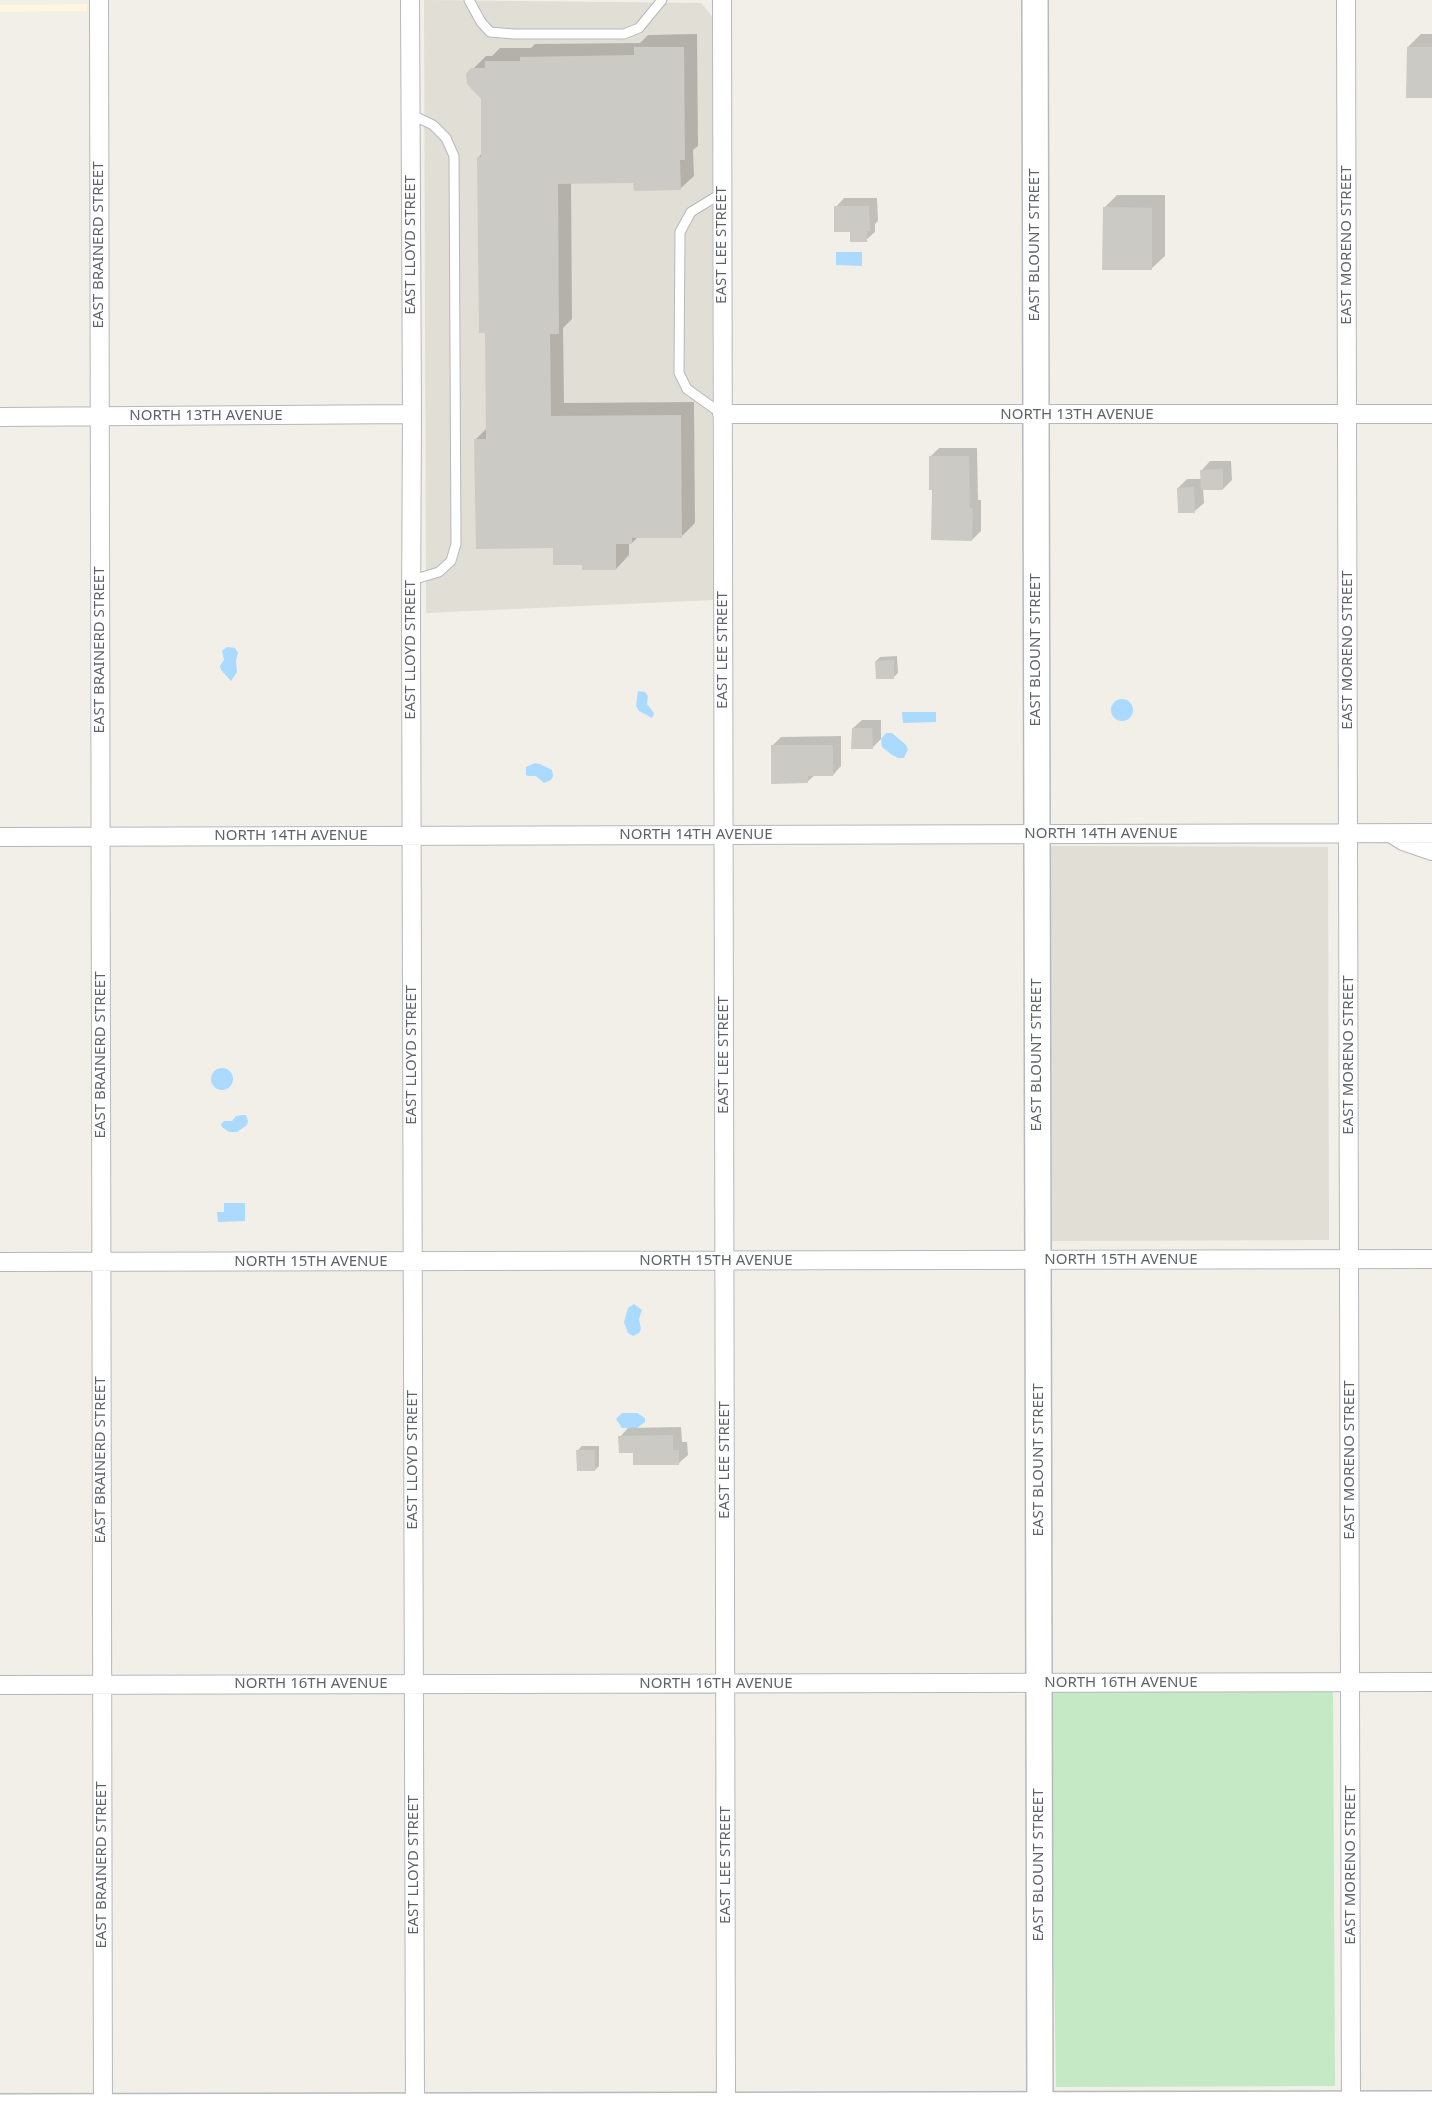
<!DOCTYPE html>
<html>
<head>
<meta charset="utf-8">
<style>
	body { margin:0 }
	canvas { display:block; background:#f1efe8 }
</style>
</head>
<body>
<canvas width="1432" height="2110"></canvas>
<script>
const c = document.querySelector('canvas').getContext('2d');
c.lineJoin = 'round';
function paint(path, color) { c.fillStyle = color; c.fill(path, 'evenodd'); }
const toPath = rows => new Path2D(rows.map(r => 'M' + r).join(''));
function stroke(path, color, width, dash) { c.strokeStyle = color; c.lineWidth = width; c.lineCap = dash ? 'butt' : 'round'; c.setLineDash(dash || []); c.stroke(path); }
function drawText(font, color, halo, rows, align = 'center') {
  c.font = font + ' "Noto Sans",sans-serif'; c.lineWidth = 4; c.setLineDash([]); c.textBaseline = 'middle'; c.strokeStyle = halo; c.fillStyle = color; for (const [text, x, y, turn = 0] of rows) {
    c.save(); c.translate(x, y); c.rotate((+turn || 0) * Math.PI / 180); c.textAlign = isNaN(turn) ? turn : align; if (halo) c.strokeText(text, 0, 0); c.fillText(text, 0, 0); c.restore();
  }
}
paint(toPath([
	[87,4,87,11,0,12,0,5]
]), '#fef7e0');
paint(toPath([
	[424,0,701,3,712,16,713,600,426,613],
	[1049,846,1328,847,1329,1240,1051,1241]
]), '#e1ded6');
paint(toPath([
	[1050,1689,1333,1691,1335,2086,1056,2087]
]), '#c5e8c5');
paint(toPath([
	[836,252,862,252,862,266,836,265],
	[227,647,235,648,238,653,236,660,237,672,231,681,221,670,220,666,224,660,222,651],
	[638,691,645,692,648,696,647,704,654,713,652,718,639,711,636,706],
	'1111 710a11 11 0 1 1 22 0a11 11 0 1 1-22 0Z',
	[902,712,936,712,936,722,903,723],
	[886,733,892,733,906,745,908,749,904,758,898,758,892,755,882,747,881,739],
	[535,763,540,764,552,770,553,776,551,780,544,783,536,776,528,776,526,775,526,767],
	'211 1079a11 11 0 1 1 22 0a11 11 0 1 1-22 0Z',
	[243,1115,246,1115,248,1121,247,1125,237,1132,229,1132,222,1127,221,1124,224,1121,232,1121,236,1116],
	[224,1203,245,1203,245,1221,218,1222,217,1212,224,1212],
	[634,1304,642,1310,639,1319,641,1329,639,1333,633,1336,628,1333,624,1322,628,1308],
	[622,1413,637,1413,645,1418,645,1422,637,1428,622,1428,616,1419]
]), '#aadaff');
paint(toPath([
	[697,34,698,146,693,150,694,176,680,189,635,182,571,182,572,319,563,328,564,403,694,402,695,523,682,536,638,537,632,543,629,543,629,555,616,569,583,563,554,547,476,439,487,428,486,332,478,158,482,153,482,98,468,74,486,56,492,56,500,48,531,48,535,44,640,43,648,35],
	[1421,34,1432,34,1432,96,1408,47],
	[1117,195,1165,195,1165,256,1151,269,1104,208],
	[844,198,877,198,878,221,875,224,875,232,866,240,851,230,836,207],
	[939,448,977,448,978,500,981,500,981,531,972,540,933,489,930,457],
	[1210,461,1231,461,1232,480,1223,489,1203,489,1204,503,1195,511,1178,488,1187,479,1202,479,1202,470],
	[897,656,898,673,894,677,876,661,880,657],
	[862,720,881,720,881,739,872,748,853,728],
	[841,736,841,766,833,775,815,775,807,782,772,746,781,737],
	[681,1427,682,1442,687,1442,688,1455,679,1463,620,1437,628,1428],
	[582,1446,599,1446,599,1466,595,1470,578,1450]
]), '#0003');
paint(toPath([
	[634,47,684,47,685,160,680,160,681,190,634,191,633,183,558,184,559,334,550,334,551,416,681,415,682,538,632,538,632,544,616,544,616,570,582,570,582,565,553,565,553,548,476,549,474,439,486,439,485,333,479,333,477,157,481,157,481,99,467,84,466,74,471,68,485,68,485,61,520,61,520,57,634,55],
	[1407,47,1432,47,1432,98,1406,98],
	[834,206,869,206,870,231,867,231,867,242,850,242,850,232,834,232],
	[1103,207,1152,208,1152,270,1102,270],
	[929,456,969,456,970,508,973,508,972,541,931,540,932,490,929,490],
	[1223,469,1223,490,1201,490,1200,470],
	[1194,487,1195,513,1178,513,1177,488],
	[894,660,894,679,876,679,875,661],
	[852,728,872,728,873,749,851,749],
	[771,745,833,745,833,776,808,776,808,783,771,784],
	[673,1435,673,1450,679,1450,679,1465,633,1465,633,1453,619,1453,618,1436],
	[576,1450,595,1450,595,1471,577,1471]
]), '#cccac5');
const lane = toPath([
	[469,0,481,22,490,32,514,34,624,34,639,28,662,0],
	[410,114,433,125,446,138,454,156,456,544,451,561,439,572,412,580],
	[722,193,691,212,680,232,679,373,687,389,722,414]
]);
const street = toPath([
	[99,0,103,2110],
	[410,0,412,414,411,615,415,2110],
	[722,0,726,2110],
	[1346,0,1351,2110],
	[722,414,1432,414],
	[0,417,412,414],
	[1392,834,1403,841,1432,851],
	[0,837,1432,833],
	[0,1262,1432,1259],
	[0,1685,1432,1682]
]);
const secondary = toPath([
	[1035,0,1040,2105],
	[0,2107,1432,2104]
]);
stroke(lane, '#b5b8bc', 11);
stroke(street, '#b5b8bc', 20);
stroke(secondary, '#b6babf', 28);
stroke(lane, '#fff', 9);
stroke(street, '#fff', 18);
stroke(secondary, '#fff', 25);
drawText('15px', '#5f6368', '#fff', [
	["EAST BRAINERD STREET",99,245,-90],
	["EAST LLOYD STREET",411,245,-90],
	["EAST LEE STREET",722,245,-90],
	["EAST BLOUNT STREET",1035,245,-90],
	["EAST MORENO STREET",1347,245,-90],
	["NORTH 13TH AVENUE",1077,415],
	["NORTH 13TH AVENUE",206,416],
	["EAST BRAINERD STREET",100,650,-90],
	["EAST LLOYD STREET",411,650,-90],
	["EAST LEE STREET",723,650,-90],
	["EAST BLOUNT STREET",1036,650,-90],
	["EAST MORENO STREET",1348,650,-90],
	["NORTH 14TH AVENUE",1101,834],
	["NORTH 14TH AVENUE",696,835],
	["NORTH 14TH AVENUE",291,836],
	["EAST BRAINERD STREET",101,1055,-90],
	["EAST LLOYD STREET",412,1055,-90],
	["EAST LEE STREET",724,1055,-90],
	["EAST BLOUNT STREET",1037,1055,-90],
	["EAST MORENO STREET",1349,1055,-90],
	["NORTH 15TH AVENUE",1121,1260],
	["NORTH 15TH AVENUE",716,1261],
	["NORTH 15TH AVENUE",311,1262],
	["EAST BRAINERD STREET",101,1460,-90],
	["EAST LLOYD STREET",413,1460,-90],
	["EAST LEE STREET",725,1460,-90],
	["EAST BLOUNT STREET",1039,1460,-90],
	["EAST MORENO STREET",1350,1460,-90],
	["NORTH 16TH AVENUE",1121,1683],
	["NORTH 16TH AVENUE",311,1684],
	["NORTH 16TH AVENUE",716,1684],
	["EAST BRAINERD STREET",102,1865,-90],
	["EAST LLOYD STREET",414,1865,-90],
	["EAST LEE STREET",726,1865,-90],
	["EAST BLOUNT STREET",1039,1865,-90],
	["EAST MORENO STREET",1351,1865,-90]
]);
</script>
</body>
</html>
